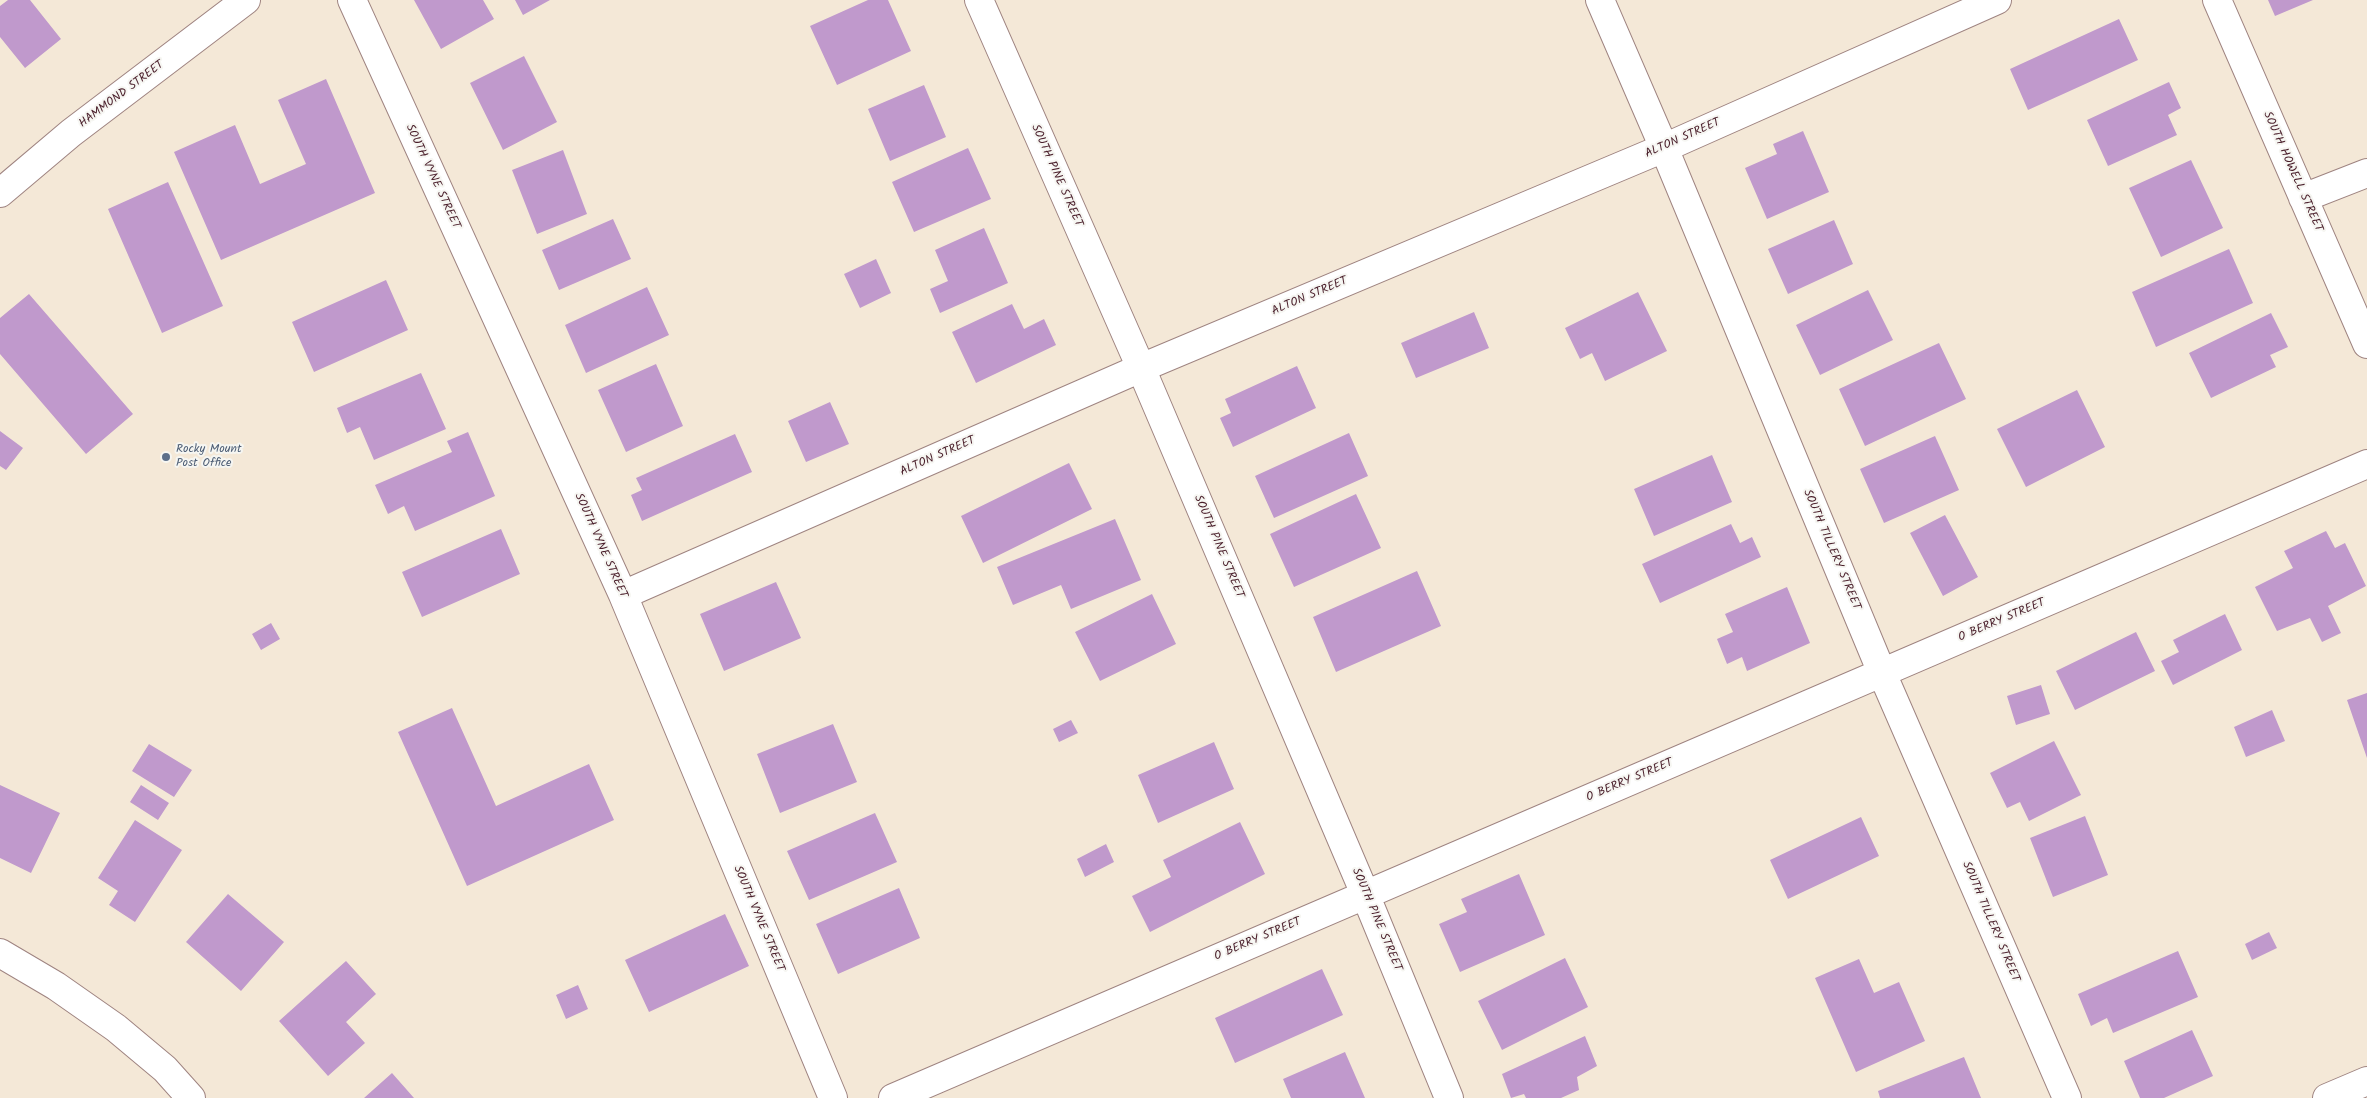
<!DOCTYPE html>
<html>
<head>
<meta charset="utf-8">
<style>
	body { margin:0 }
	canvas { display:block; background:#f4e8d7 }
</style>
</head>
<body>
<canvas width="2367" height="1098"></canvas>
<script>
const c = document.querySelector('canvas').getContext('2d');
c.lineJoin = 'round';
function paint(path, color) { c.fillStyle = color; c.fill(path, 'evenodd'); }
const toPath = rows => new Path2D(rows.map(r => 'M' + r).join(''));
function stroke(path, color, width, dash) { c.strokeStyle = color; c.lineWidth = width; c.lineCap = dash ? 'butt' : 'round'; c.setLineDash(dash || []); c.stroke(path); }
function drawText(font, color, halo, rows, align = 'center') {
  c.font = font + ' Kalam,sans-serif'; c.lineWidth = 4; c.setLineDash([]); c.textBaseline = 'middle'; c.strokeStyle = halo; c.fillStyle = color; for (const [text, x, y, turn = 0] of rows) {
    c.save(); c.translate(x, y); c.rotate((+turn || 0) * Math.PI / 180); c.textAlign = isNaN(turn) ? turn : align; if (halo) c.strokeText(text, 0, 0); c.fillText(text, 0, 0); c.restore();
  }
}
paint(toPath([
	[8,0,30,0,61,39,25,68,0,37,0,6],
	[414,0,483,0,494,19,441,49],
	[515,0,550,0,523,15],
	[868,0,888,0,911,51,837,85,810,26],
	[2268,0,2313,0,2275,16],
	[2119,19,2138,60,2028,110,2010,69],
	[524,56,557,122,503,150,470,83],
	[326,79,375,193,221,260,174,152,235,125,260,184,306,164,278,100],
	[2169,82,2181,108,2168,115,2177,135,2108,166,2087,120],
	[924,85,946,137,890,161,868,109],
	[1803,131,1829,192,1767,219,1745,168,1777,154,1773,144],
	[968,148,991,199,914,232,892,182],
	[563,150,587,214,537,234,512,170],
	[2191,160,2223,228,2161,257,2129,188],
	[168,182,223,306,162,333,108,209],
	[613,219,631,259,559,290,542,250],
	[1834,220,1853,264,1788,294,1768,249],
	[984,228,1008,283,940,313,930,289,948,281,935,250],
	[2229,249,2253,303,2156,347,2132,292],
	[876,259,891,293,860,308,844,274],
	[386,280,408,330,314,372,292,322],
	[647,287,669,335,586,373,565,325],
	[1868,290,1893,340,1820,375,1796,325],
	[1638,292,1667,351,1605,381,1592,353,1580,359,1565,328],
	[29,294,133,414,86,454,0,354,0,318],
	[1012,304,1024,329,1044,319,1056,345,976,383,952,332],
	[1474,312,1489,348,1416,378,1401,343],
	[2271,313,2288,347,2270,355,2276,367,2211,398,2189,353],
	[1939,343,1966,399,1865,446,1839,389],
	[656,364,683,426,626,452,598,390],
	[1297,366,1316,408,1233,447,1220,418,1231,413,1225,399],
	[421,373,446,429,374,460,360,427,347,433,337,408],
	[2077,390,2105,447,2026,487,1997,429],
	[830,402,849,444,806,462,788,421],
	[0,431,23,448,6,470,0,466],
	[468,432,495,496,415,531,404,506,388,514,375,485,452,452,447,441],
	[1349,433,1368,476,1274,518,1255,476],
	[735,434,752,472,642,521,631,495,642,490,636,478],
	[1935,436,1959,490,1884,523,1860,469],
	[1712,455,1732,502,1654,536,1634,489],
	[1069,463,1092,509,983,563,961,516],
	[1356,494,1381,548,1294,587,1270,534],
	[1945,515,1978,577,1943,596,1910,533],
	[1115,519,1141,580,1071,609,1061,585,1013,605,997,567],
	[1731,524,1740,543,1752,537,1761,557,1660,603,1642,564],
	[501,529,520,574,422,617,402,572],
	[2326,531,2335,548,2345,543,2366,586,2328,606,2341,633,2322,642,2310,618,2277,631,2255,587,2293,568,2284,551],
	[1417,571,1441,626,1336,672,1313,617],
	[776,582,801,638,724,671,700,614],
	[1787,587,1810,643,1747,671,1742,657,1727,664,1717,639,1733,632,1725,614],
	[1152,594,1176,644,1100,681,1075,632],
	[2225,614,2242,650,2173,685,2161,661,2179,652,2173,640],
	[271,623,280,639,261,650,252,634],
	[2136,632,2155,671,2075,710,2056,671],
	[2041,685,2050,714,2016,725,2007,696],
	[2367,693,2367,758,2347,700],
	[452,708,496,806,589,764,614,820,467,886,398,732],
	[2272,710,2285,741,2246,757,2234,727],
	[1071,720,1078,733,1059,742,1053,729],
	[833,724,857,782,780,813,757,754],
	[2054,741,2081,795,2029,821,2020,802,2007,808,1990,773],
	[1214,742,1234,789,1158,823,1138,775],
	[149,744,192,770,174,797,132,771],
	[0,785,60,813,31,873,0,858],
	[141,785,169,803,158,820,130,802],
	[875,813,897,862,809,900,787,851],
	[2085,816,2108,875,2053,897,2030,838],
	[1861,817,1879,856,1788,899,1770,860],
	[135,820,182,850,135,922,109,905,118,891,98,878],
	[1240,822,1265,874,1150,932,1132,896,1171,877,1163,860],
	[1106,844,1114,862,1085,877,1077,859],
	[1519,874,1545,935,1460,972,1439,924,1467,912,1461,899],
	[899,888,920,938,838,974,816,924],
	[228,894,284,942,241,991,186,942],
	[725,914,749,966,649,1012,625,960],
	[2269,932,2277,948,2252,960,2245,944],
	[2178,951,2198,997,2113,1033,2107,1018,2091,1026,2078,994],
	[1565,958,1588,1007,1502,1050,1478,1001],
	[1859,959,1874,993,1899,982,1925,1041,1856,1072,1815,978],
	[346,961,376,994,346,1022,365,1043,328,1076,279,1021],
	[1322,969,1343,1015,1235,1063,1215,1018],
	[578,985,588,1009,566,1019,556,995],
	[2192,1030,2213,1076,2164,1098,2140,1098,2124,1061],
	[1585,1036,1597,1066,1577,1077,1579,1090,1561,1098,1526,1098,1524,1094,1511,1098,1502,1074],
	[1345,1052,1365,1098,1291,1098,1283,1079],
	[1964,1057,1981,1098,1880,1098,1878,1091],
	[392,1073,414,1098,364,1098]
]), '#c099cc');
const minor = toPath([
	[352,0,623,595,833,1098],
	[979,0,1141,368,1365,894,1449,1098],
	[1600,0,1664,148,1882,673,2067,1098],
	[2217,0,2367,344],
	[0,193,71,133,246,0],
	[2303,198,2367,173],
	[623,595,1141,368,1664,148,1997,0],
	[0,953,56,986,116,1028,165,1069,191,1098],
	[893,1098,2367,464],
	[2327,1098,2367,1081]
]);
stroke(minor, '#9f8481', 30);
stroke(minor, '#fff', 28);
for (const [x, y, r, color] of [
	[166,457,5,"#5c6f8a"]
]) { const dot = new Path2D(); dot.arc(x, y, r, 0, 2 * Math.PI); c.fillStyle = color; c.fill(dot); stroke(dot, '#f6f6f2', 2); }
drawText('12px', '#4a1f2b', '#f6f6f2', [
	["HAMMOND STREET",122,95,-37],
	["ALTON STREET",1683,139,-24],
	["SOUTH HOWELL STREET",2292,172,66],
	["SOUTH PINE STREET",1056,176,66],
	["SOUTH VYNE STREET",432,177,65],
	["ALTON STREET",1310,297,-23],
	["ALTON STREET",938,457,-24],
	["SOUTH VYNE STREET",600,546,66],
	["SOUTH PINE STREET",1218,547,67],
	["SOUTH TILLERY STREET",1831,550,67],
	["O BERRY STREET",2002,621,-23],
	["O BERRY STREET",1630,781,-23],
	["SOUTH VYNE STREET",758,919,67],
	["SOUTH PINE STREET",1376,920,67],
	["SOUTH TILLERY STREET",1990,922,67],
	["O BERRY STREET",1258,940,-23]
]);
drawText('12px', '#4e5e75', '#f6f6f2', [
	["Rocky Mount",176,450],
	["Post Office",176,464]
], 'left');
</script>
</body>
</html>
